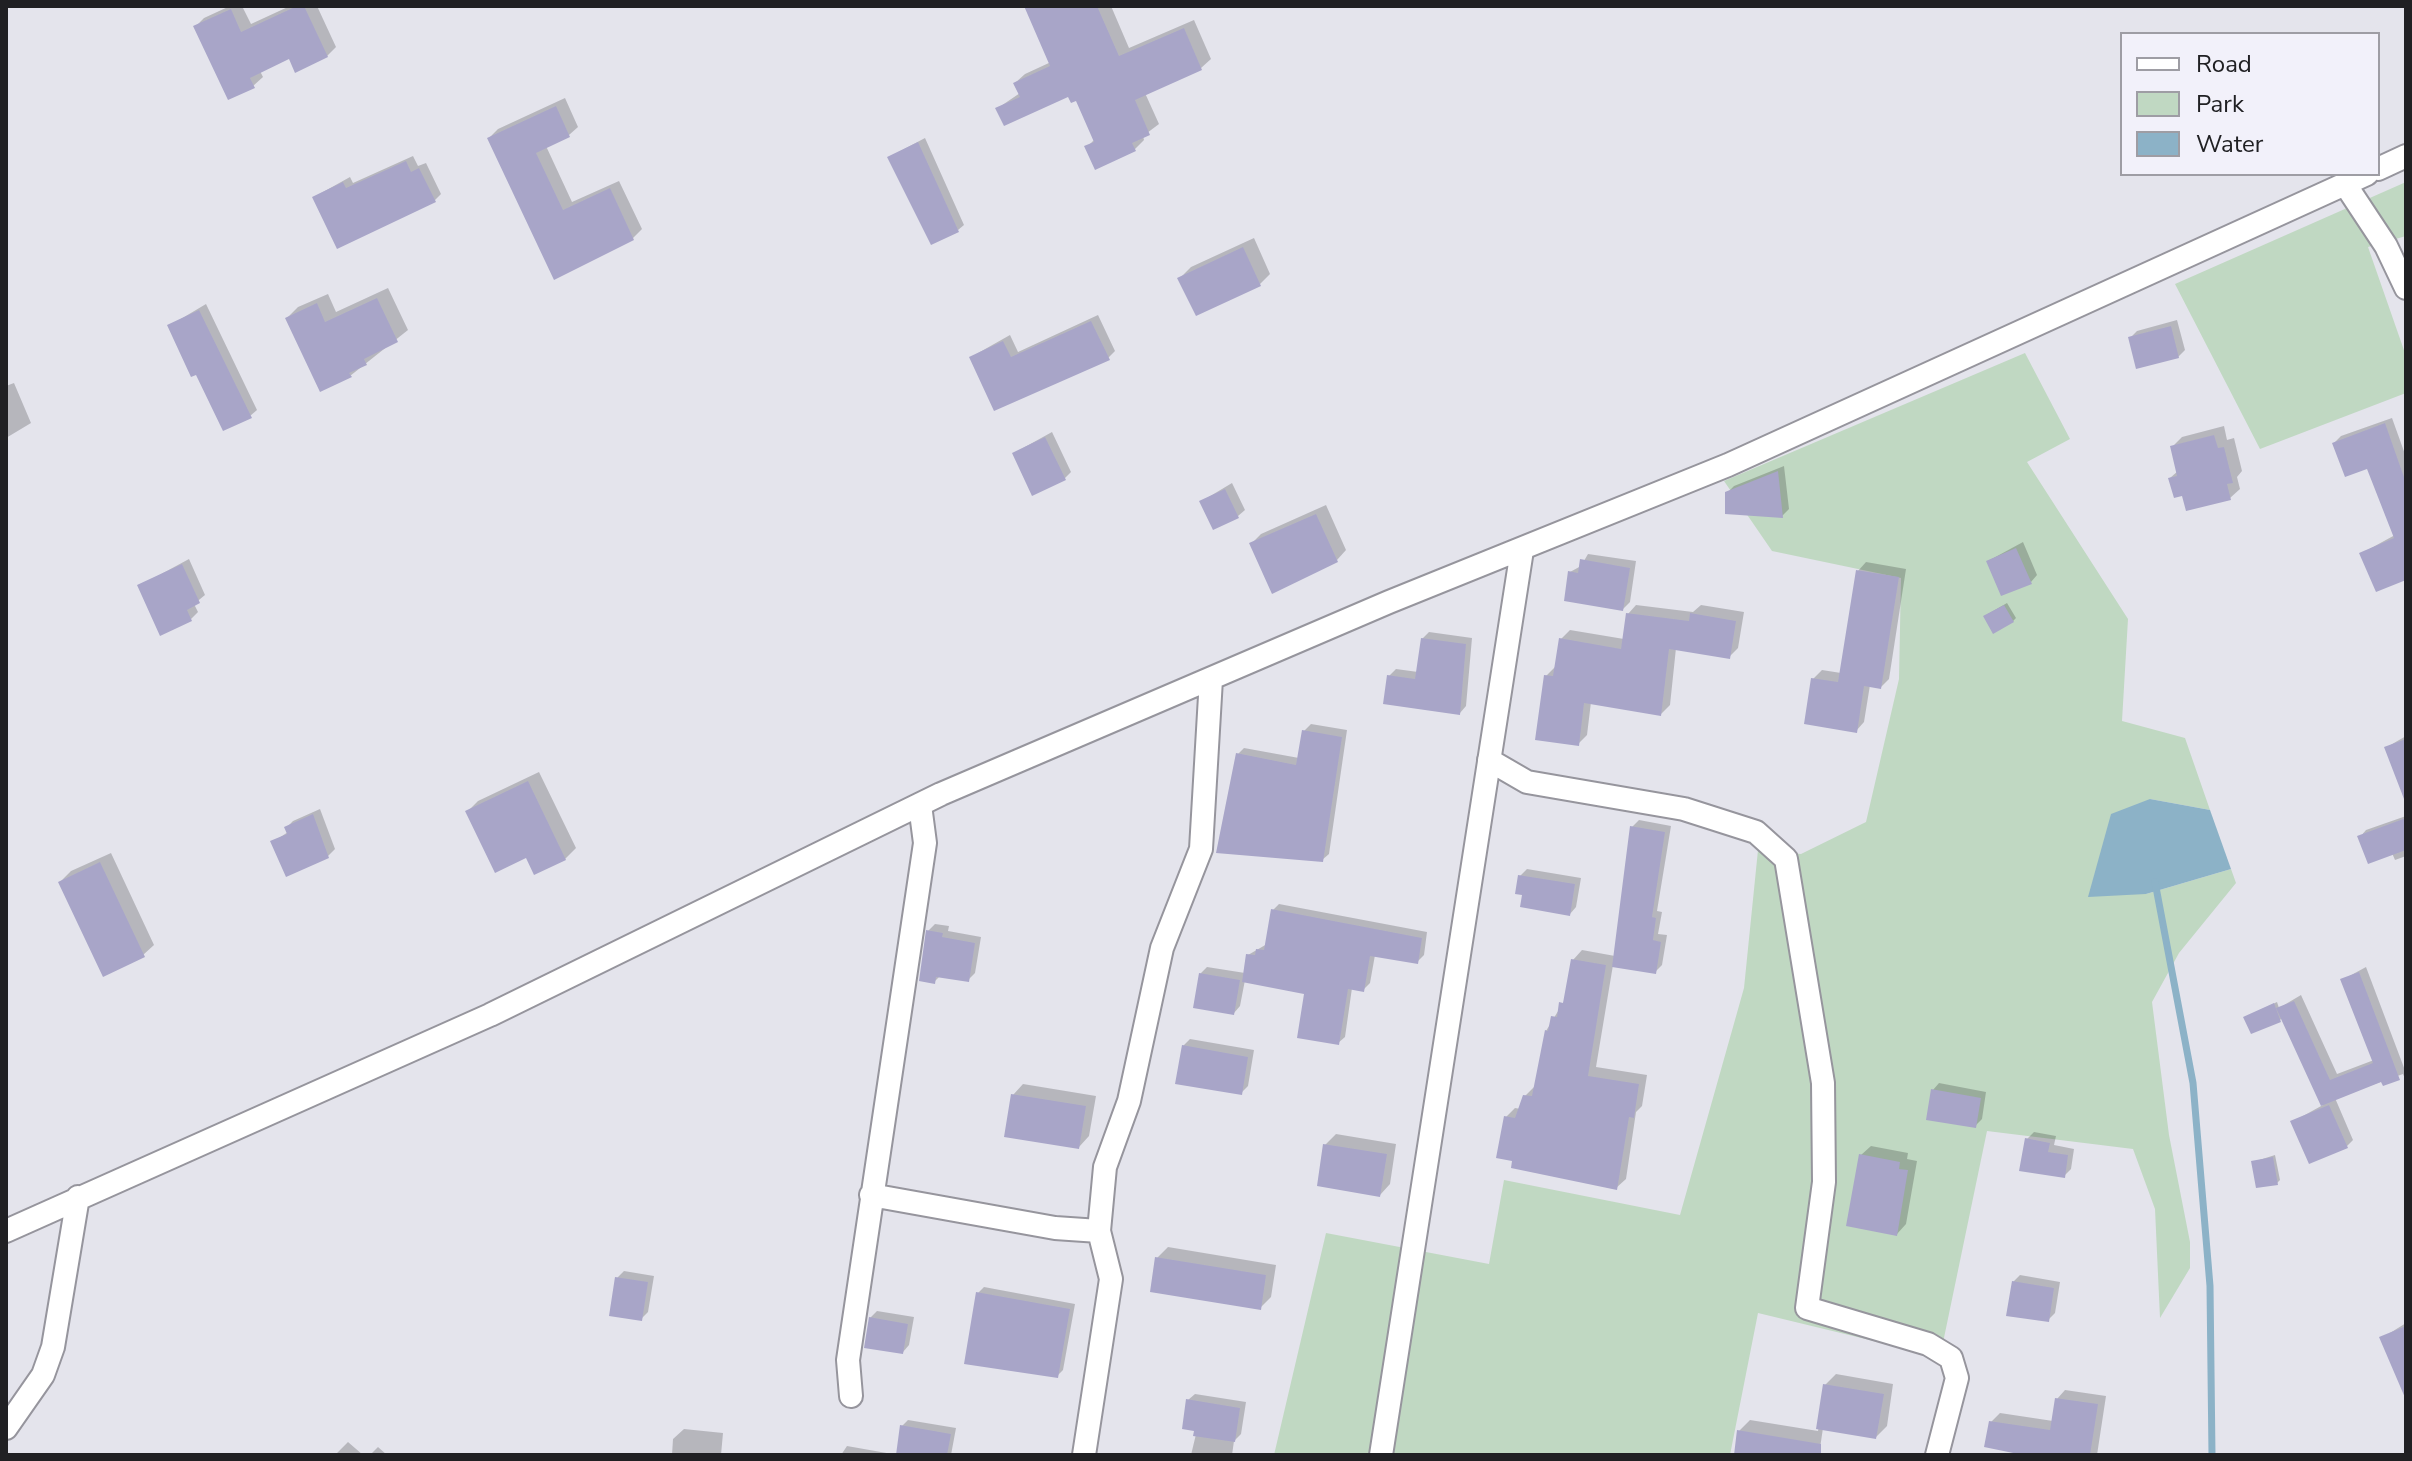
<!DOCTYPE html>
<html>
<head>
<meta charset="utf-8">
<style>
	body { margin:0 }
	#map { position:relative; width:2412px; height:1461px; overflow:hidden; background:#e4e4ec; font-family:"Nunito Sans",sans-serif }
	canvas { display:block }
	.frame { position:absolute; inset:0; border:8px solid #202023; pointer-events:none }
	.legend { position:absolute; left:2120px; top:32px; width:260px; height:144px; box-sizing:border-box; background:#f2f1fa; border:2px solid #9e9da4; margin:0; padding:10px 14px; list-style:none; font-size:24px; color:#202023 }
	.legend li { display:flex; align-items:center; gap:16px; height:40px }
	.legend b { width:40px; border:2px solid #9e9da4 }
</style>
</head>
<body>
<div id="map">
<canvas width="2412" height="1461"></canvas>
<div class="frame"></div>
<ul class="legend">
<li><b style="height:10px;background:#fff"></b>Road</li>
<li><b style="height:22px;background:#c0d8c2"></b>Park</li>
<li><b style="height:22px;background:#8cb2c7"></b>Water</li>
</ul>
</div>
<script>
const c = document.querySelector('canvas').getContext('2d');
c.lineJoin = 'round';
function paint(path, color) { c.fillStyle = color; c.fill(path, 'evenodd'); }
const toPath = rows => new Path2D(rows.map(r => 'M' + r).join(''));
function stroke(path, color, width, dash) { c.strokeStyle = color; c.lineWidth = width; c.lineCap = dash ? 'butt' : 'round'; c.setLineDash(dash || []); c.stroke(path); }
paint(toPath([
	[2406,182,2406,236,2368,247,2406,356,2406,393,2260,449,2175,284],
	[2025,353,2070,439,2027,462,2128,619,2122,721,2185,738,2210,810,2150,799,2146,894,2231,869,2236,883,2179,953,2152,1002,2169,1135,2190,1242,2190,1268,2160,1318,2155,1209,2133,1149,1987,1131,1940,1357,1758,1313,1730,1455,1274,1455,1326,1233,1489,1264,1504,1180,1680,1215,1744,988,1758,850,1801,854,1866,822,1899,679,1901,578,1772,551,1724,481]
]), '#c0d8c2');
paint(toPath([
	[2150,799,2210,810,2231,869,2146,894,2088,897,2111,814]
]), '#8cb2c7');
paint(toPath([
	[230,6,242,6,251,24,290,6,317,6,336,47,327,56,290,57,260,71,263,77,253,86,195,27,204,18],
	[1026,6,1111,6,1129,48,1194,20,1211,59,1201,68,1145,93,1159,124,1143,136,1144,140,1135,149,1087,147,1095,139,1077,98,1069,94,998,108,1020,93,1015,83,1025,74,1051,62],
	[565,98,578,127,569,135,546,146,572,202,619,181,642,229,633,238,554,277,489,138,498,129],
	[925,138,964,225,958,230,889,157],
	[413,156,418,166,426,163,441,194,434,201,314,197,350,177,353,183],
	[1254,238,1270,274,1260,284,1180,278,1191,267],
	[388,288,408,330,350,376,287,318,298,307,328,294,336,312],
	[206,304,257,410,250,416,197,372,169,326],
	[1098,315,1115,351,1108,358,971,357,1010,335,1018,352],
	[2177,320,2185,350,2178,357,2130,338,2137,331],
	[14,383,31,423,6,438,6,386],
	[2392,418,2406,457,2406,578,2362,553,2395,535,2368,466,2334,443,2341,436],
	[2224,426,2227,440,2234,438,2242,471,2237,477,2240,489,2230,498,2184,493,2170,478,2178,471,2172,447,2182,437],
	[1052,432,1071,472,1064,479,1014,453],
	[1784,466,1789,509,1782,516,1727,493,1734,486],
	[1232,483,1245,510,1238,516,1202,501],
	[1326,505,1346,550,1337,560,1251,544,1261,534],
	[2023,542,2037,575,2031,582,1988,561],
	[1588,554,1636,561,1630,602,1623,609,1570,572,1581,566],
	[189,559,205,595,194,604,198,612,191,619,139,586],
	[1866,562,1906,569,1889,679,1881,687,1870,685,1864,722,1856,731,1813,679,1822,670,1841,673,1858,571],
	[2007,603,2016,618,2013,621,1988,614],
	[1636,605,1693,612,1701,605,1744,612,1738,648,1729,657,1676,648,1670,705,1661,714,1591,702,1587,735,1578,744,1546,676,1555,667,1561,639,1570,630,1624,639,1628,614],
	[1429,632,1472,638,1466,706,1460,713,1389,676,1396,669,1418,672,1422,639],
	[1311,724,1347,730,1329,854,1322,860,1238,754,1244,748,1299,758,1304,731],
	[2406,736,2406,775,2387,747],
	[539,772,576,848,565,859,527,855,468,811,478,801],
	[320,809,335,849,328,856,273,842,288,832,286,828,293,821],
	[2406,816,2406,856,2395,860,2392,853,2360,837,2366,830],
	[1639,820,1671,826,1657,911,1662,912,1658,934,1667,935,1662,965,1655,972,1613,965,1596,1067,1647,1075,1642,1106,1636,1112,1626,1179,1616,1188,1506,1117,1515,1108,1521,1109,1525,1096,1535,1086,1546,1031,1566,998,1573,960,1582,950,1615,956,1632,827],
	[111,853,154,945,143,955,60,882,71,871],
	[1527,869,1581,878,1576,907,1570,914,1524,894,1520,876],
	[1279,904,1427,932,1424,955,1417,962,1375,955,1370,983,1363,990,1352,988,1345,1037,1338,1043,1306,992,1245,980,1240,1006,1234,1013,1200,974,1207,967,1245,973,1248,955,1267,944,1273,910],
	[935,924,949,926,948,931,981,937,975,973,968,980,941,975,934,982,928,931],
	[2366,967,2406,1073,2406,1081,2403,1074,2335,1098,2353,1140,2347,1146,2292,1122,2323,1105,2283,1017,2280,1020,2245,1017,2277,1002,2279,1008,2301,995,2337,1074,2374,1060,2342,980],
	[1190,1039,1254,1050,1248,1086,1241,1093,1183,1046],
	[1939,1083,1986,1092,1982,1119,1975,1126,1933,1090],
	[1023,1084,1096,1096,1089,1136,1079,1147,1013,1095],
	[2034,1132,2056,1136,2054,1145,2074,1149,2071,1169,2064,1176,2027,1139],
	[1336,1134,1396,1144,1390,1184,1380,1195,1325,1145],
	[1871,1146,1908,1153,1907,1159,1917,1161,1906,1224,1897,1234,1861,1155],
	[2275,1155,2280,1180,2277,1183,2253,1162],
	[1168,1247,1276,1265,1271,1297,1260,1308,1157,1258],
	[624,1271,654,1276,648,1312,641,1319,617,1278],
	[2020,1275,2060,1282,2055,1313,2048,1320,2013,1282],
	[984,1287,1075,1304,1063,1370,1057,1376,978,1293],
	[877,1311,914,1317,909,1345,903,1352,870,1318],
	[2406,1323,2406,1374,2382,1338],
	[1836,1374,1893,1384,1887,1426,1876,1437,1823,1428,1819,1455,1736,1455,1739,1431,1750,1420,1818,1431,1825,1385],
	[2065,1390,2106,1396,2097,1455,2031,1455,1991,1422,2000,1413,2053,1421,2057,1399],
	[1195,1394,1246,1402,1241,1434,1234,1441,1232,1455,1191,1455,1197,1430,1188,1400],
	[908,1420,956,1428,951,1455,898,1455,902,1426],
	[684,1429,723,1433,721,1455,672,1455,673,1439],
	[348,1442,363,1455,335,1455],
	[847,1446,898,1455,841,1455],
	[378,1447,387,1455,370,1455]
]), '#0003');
stroke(toPath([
	[2155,882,2193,1083,2210,1286,2212,1455]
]), '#8cb2c7', 7);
paint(toPath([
	[297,6,304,6,328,57,295,73,289,59,250,78,255,88,228,100,193,26,231,9,241,32],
	[1024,6,1097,6,1119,56,1184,28,1202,70,1135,100,1150,135,1132,143,1136,151,1095,170,1084,146,1094,142,1076,101,1071,103,1068,97,1004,126,995,108,1020,97,1013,83,1050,66],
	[556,106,570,137,536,153,563,210,610,188,634,240,554,280,487,138],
	[918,142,959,232,931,245,887,157],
	[406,161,411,172,419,168,436,202,337,249,312,197,343,182,346,188],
	[1243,247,1261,286,1196,316,1177,278],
	[377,298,398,342,364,359,367,365,349,373,352,377,320,392,285,318,317,303,325,322],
	[199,310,252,418,223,431,196,375,191,377,167,325],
	[1091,321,1110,360,994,411,969,357,1003,341,1011,357],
	[2171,326,2179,358,2136,369,2128,337],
	[2385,423,2406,483,2406,580,2376,592,2359,553,2394,538,2367,469,2345,477,2332,443],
	[2214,435,2218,448,2224,447,2233,483,2227,484,2231,500,2186,511,2182,496,2174,498,2168,478,2177,476,2170,446],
	[1045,437,1066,480,1032,496,1012,453],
	[1778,471,1783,518,1725,514,1725,492],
	[1225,489,1239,518,1213,530,1199,501],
	[1316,514,1338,562,1272,594,1249,543],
	[2016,548,2032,584,2001,596,1986,561],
	[1580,559,1630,568,1623,611,1564,601,1568,571,1578,573],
	[182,564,200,603,187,610,192,621,160,636,137,585],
	[1856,570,1899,577,1881,689,1864,686,1857,733,1804,724,1811,678,1838,682],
	[2004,605,2014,622,1993,634,1983,616],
	[1626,613,1689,621,1690,613,1736,621,1730,659,1669,649,1661,716,1584,703,1579,746,1535,740,1544,675,1553,676,1559,638,1621,649],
	[1421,638,1466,644,1460,715,1383,704,1387,675,1415,679],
	[1302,730,1342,737,1323,862,1216,853,1236,753,1296,765],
	[2406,739,2406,799,2404,799,2384,747],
	[528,781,566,860,534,875,526,858,495,873,465,811],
	[313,814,329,858,286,877,270,841,287,834,284,827],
	[2406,818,2406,850,2368,864,2357,836],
	[1630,826,1665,832,1652,917,1656,918,1653,940,1661,942,1656,974,1612,967],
	[100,862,145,957,103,977,58,882],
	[1518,875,1575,884,1570,916,1520,907,1522,895,1515,894],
	[1271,909,1422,938,1418,964,1370,956,1364,992,1348,989,1339,1045,1297,1038,1304,994,1242,982,1246,954,1255,955,1256,949,1264,950],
	[926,930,943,933,942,937,975,943,969,982,936,977,935,984,919,981],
	[1571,959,1606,965,1588,1076,1639,1084,1634,1118,1629,1117,1617,1190,1511,1168,1512,1161,1496,1158,1504,1116,1515,1118,1523,1095,1532,1096,1545,1030,1548,1031,1551,1016,1557,1017,1559,1002,1563,1003],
	[2359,972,2400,1080,2383,1086,2381,1082,2321,1106,2276,1008,2294,1001,2330,1080,2373,1063,2340,979],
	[1199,973,1240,980,1234,1015,1193,1008],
	[2274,1003,2281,1022,2251,1034,2243,1017],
	[1182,1045,1248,1057,1242,1095,1175,1084],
	[1931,1089,1981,1098,1976,1128,1926,1120],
	[1011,1094,1086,1106,1079,1149,1004,1137],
	[2329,1105,2348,1148,2309,1164,2290,1121],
	[2025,1138,2050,1143,2048,1152,2068,1155,2065,1178,2019,1171],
	[1323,1144,1387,1154,1380,1197,1317,1186],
	[1859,1154,1900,1162,1899,1169,1908,1170,1897,1236,1846,1226],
	[2273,1157,2278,1185,2256,1188,2251,1161],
	[1155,1257,1266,1275,1261,1310,1150,1292],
	[615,1277,648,1282,642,1321,609,1316],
	[2012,1281,2054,1288,2049,1322,2006,1316],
	[976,1292,1070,1309,1058,1378,964,1364],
	[869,1317,908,1324,903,1354,864,1348],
	[2406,1326,2406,1400,2379,1337],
	[1823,1384,1884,1394,1876,1439,1816,1429],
	[2055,1398,2098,1404,2090,1455,2023,1455,1984,1447,1989,1421,2050,1430],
	[1186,1399,1240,1408,1235,1442,1193,1436,1194,1431,1182,1429],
	[900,1425,951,1434,947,1455,896,1455],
	[1737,1430,1821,1444,1821,1455,1734,1455]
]), '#a8a5c8');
const street = toPath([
	[2378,169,2406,156],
	[2345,184,2386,246,2406,288],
	[1489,760,1527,782,1684,809,1756,832,1786,859,1823,1083,1824,1182,1807,1308,1928,1344,1951,1358,1957,1378,1937,1455],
	[871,1195,1055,1228,1099,1231],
	[6,1231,490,1015,941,794,1389,602,1728,465,2367,174],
	[851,1396,848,1360,925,843,920,805],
	[6,1428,43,1375,53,1347,78,1197],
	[1084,1455,1111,1279,1099,1231,1105,1167,1129,1101,1162,948,1201,849,1211,679],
	[1381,1455,1522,550]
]);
stroke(street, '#96959d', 26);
stroke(street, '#fff', 22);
</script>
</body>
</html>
